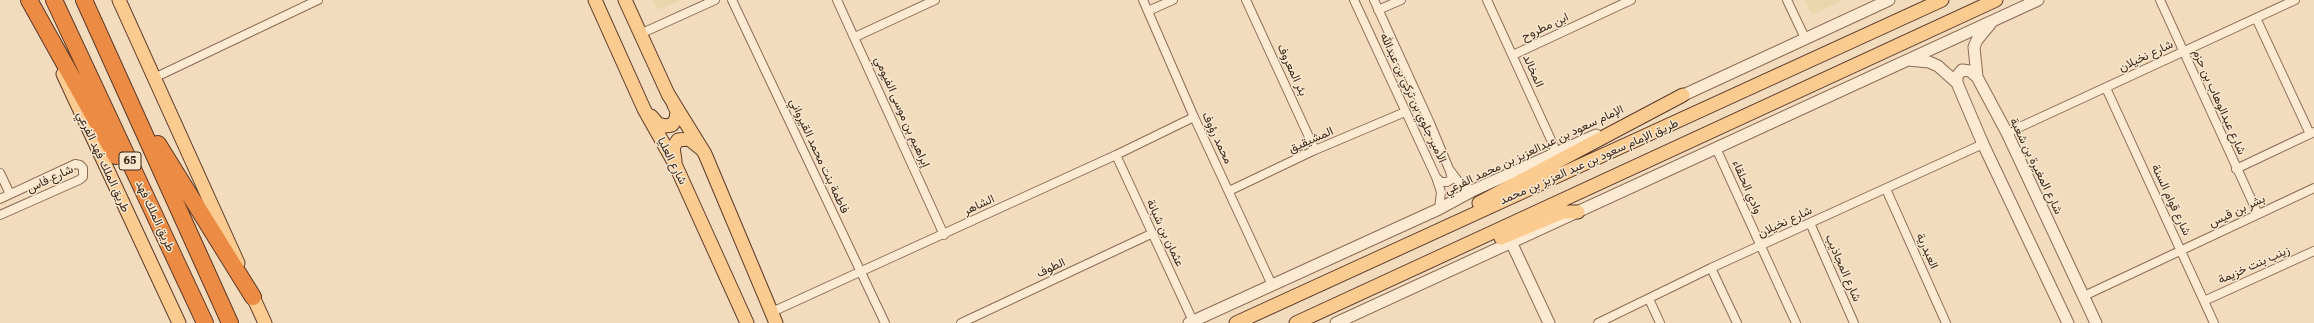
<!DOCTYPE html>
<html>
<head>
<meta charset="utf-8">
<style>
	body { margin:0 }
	canvas { display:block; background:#f3dbbe }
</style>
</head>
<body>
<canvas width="2314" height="323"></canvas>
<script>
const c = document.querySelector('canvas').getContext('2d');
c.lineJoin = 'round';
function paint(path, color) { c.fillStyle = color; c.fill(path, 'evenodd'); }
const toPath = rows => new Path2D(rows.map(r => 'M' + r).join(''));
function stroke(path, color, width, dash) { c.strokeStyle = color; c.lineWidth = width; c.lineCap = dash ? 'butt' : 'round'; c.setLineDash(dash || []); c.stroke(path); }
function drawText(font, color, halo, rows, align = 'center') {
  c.font = font + ' "IBM Plex Serif",Vazirmatn,serif'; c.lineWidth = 3; c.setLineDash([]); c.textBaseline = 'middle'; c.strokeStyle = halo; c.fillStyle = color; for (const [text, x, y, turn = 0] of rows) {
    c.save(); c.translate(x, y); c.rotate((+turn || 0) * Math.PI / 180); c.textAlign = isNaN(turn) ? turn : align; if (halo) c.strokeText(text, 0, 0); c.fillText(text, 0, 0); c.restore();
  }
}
paint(toPath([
	[653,0,680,0,658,10],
	[1805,0,1843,0,1812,15]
]), '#e9d6aa');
const minor = toPath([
	[732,0,885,323],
	[837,0,944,235],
	[1143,0,1194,117,1272,285],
	[1246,0,1315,150],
	[1354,0,1436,177,1441,192,1439,209],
	[1374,0,1430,123,1449,169,1461,185,1474,190],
	[1487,0,1557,153],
	[1787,0,1805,38],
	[2160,0,2258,214],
	[1378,10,1401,0],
	[1148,11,1173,0],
	[2256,18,2310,134],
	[640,34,715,0],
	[855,37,935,0],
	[1513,55,1631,0],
	[154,78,318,0],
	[2106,88,2214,323],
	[2007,133,2295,0],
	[1716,148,1796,323],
	[1116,155,1193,321],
	[2236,169,2314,132],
	[0,173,10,194],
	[1436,177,1441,182,1447,182,1452,179,1450,171],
	[1886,189,1946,323],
	[1229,191,1315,150,1405,112],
	[0,199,75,164,80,165,83,168,83,177,79,180,0,215],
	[1810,223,1854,323],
	[1711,268,1737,323],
	[2084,296,2314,188],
	[1649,299,1660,323],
	[2204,301,2314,251],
	[772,312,1116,155,1194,117],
	[961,323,1151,234],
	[1598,323,1711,268,1983,144]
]);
const tertiary = toPath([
	[1991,23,1977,40,1974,47,1977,77,2007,133,2096,323],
	[1908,60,1929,62,1938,66,1957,83,1983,144,2068,323],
	[1957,83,1957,76,1962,70,1970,71,1977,77],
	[1675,99,1889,0],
	[1512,244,1549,323],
	[1189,323,1439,209,1474,190,1596,135],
	[1336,323,2038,0]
]);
const primary = toPath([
	[119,0,238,263],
	[595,0,644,109,675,164,747,323],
	[625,0,668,94,705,154,776,323],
	[63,74,179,323],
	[651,116,658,124,665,126,672,125,676,119,677,111,674,105],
	[675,161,673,147,678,140,689,139,700,148],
	[1479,203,1683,95],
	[1501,238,1563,212,1578,212],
	[249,288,265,323],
	[1236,323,1942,0],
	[1296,323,1996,0]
]);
const motorway = toPath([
	[29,0,116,156],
	[54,0,205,323],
	[84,0,230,323],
	[158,144,253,297]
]);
stroke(minor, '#8d6a54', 10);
stroke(tertiary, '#8d6a54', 13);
stroke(primary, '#5a3929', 15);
stroke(motorway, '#5a3929', 18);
stroke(minor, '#fdead2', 8);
stroke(tertiary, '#fdead2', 11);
stroke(primary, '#fbcb90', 13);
stroke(motorway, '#ec8b44', 16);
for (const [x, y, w] of [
	[130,161,22]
]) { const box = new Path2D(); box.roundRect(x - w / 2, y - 9, w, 18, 3); c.fillStyle = '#f9e7ce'; c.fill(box); stroke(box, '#3a261b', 1); }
drawText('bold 11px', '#3a261b', null, [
	["65",130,161]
]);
drawText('12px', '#3a261b', '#f9e7ce', [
	["ابن مطروح",1545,27,-25],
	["شارع نخيلان",2146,56,-25],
	["بئر المعروف",1292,70,65],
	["المخالد",1533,71,66],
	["الأمير جلوي بن تركي بن عبدالله",1413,98,65],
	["شارع عبدالوهاب بن حزم",2219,102,66],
	["إبراهيم بن موسى الفيومي",902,112,66],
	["محمد رؤوف",1217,138,65],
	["المشيقيق",1311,140,-24],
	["الإمام سعود بن عبدالعزيز بن محمد الفرعي",1534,150,-25],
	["فاطمة بنت محمد القيرواني",819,156,65],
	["شارع العليا",672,161,63],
	["طريق الملك فهد الفرعي",103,162,65],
	["طريق الإمام سعود بن عبد العزيز بن محمد",1589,162,-24],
	["شارع المغيرة بن شعبة",2036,166,64],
	["شارع فاس",50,179,-25],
	["وادي الحلقاء",1747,187,66],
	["شارع قوام السنة",2171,200,65],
	["الشاهر",979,205,-25],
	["بشر بن قيس",2237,211,-25],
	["طريق الملك فهد",155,216,65],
	["شارع نخيلان",1785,222,-25],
	["عثمان بن شبانة",1165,233,65],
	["العبدرية",1927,251,66],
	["زينب بنت خزيمة",2254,265,-24],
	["الطوف",1051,268,-25],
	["شارع المجاذيب",1843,268,66]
]);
</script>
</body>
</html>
